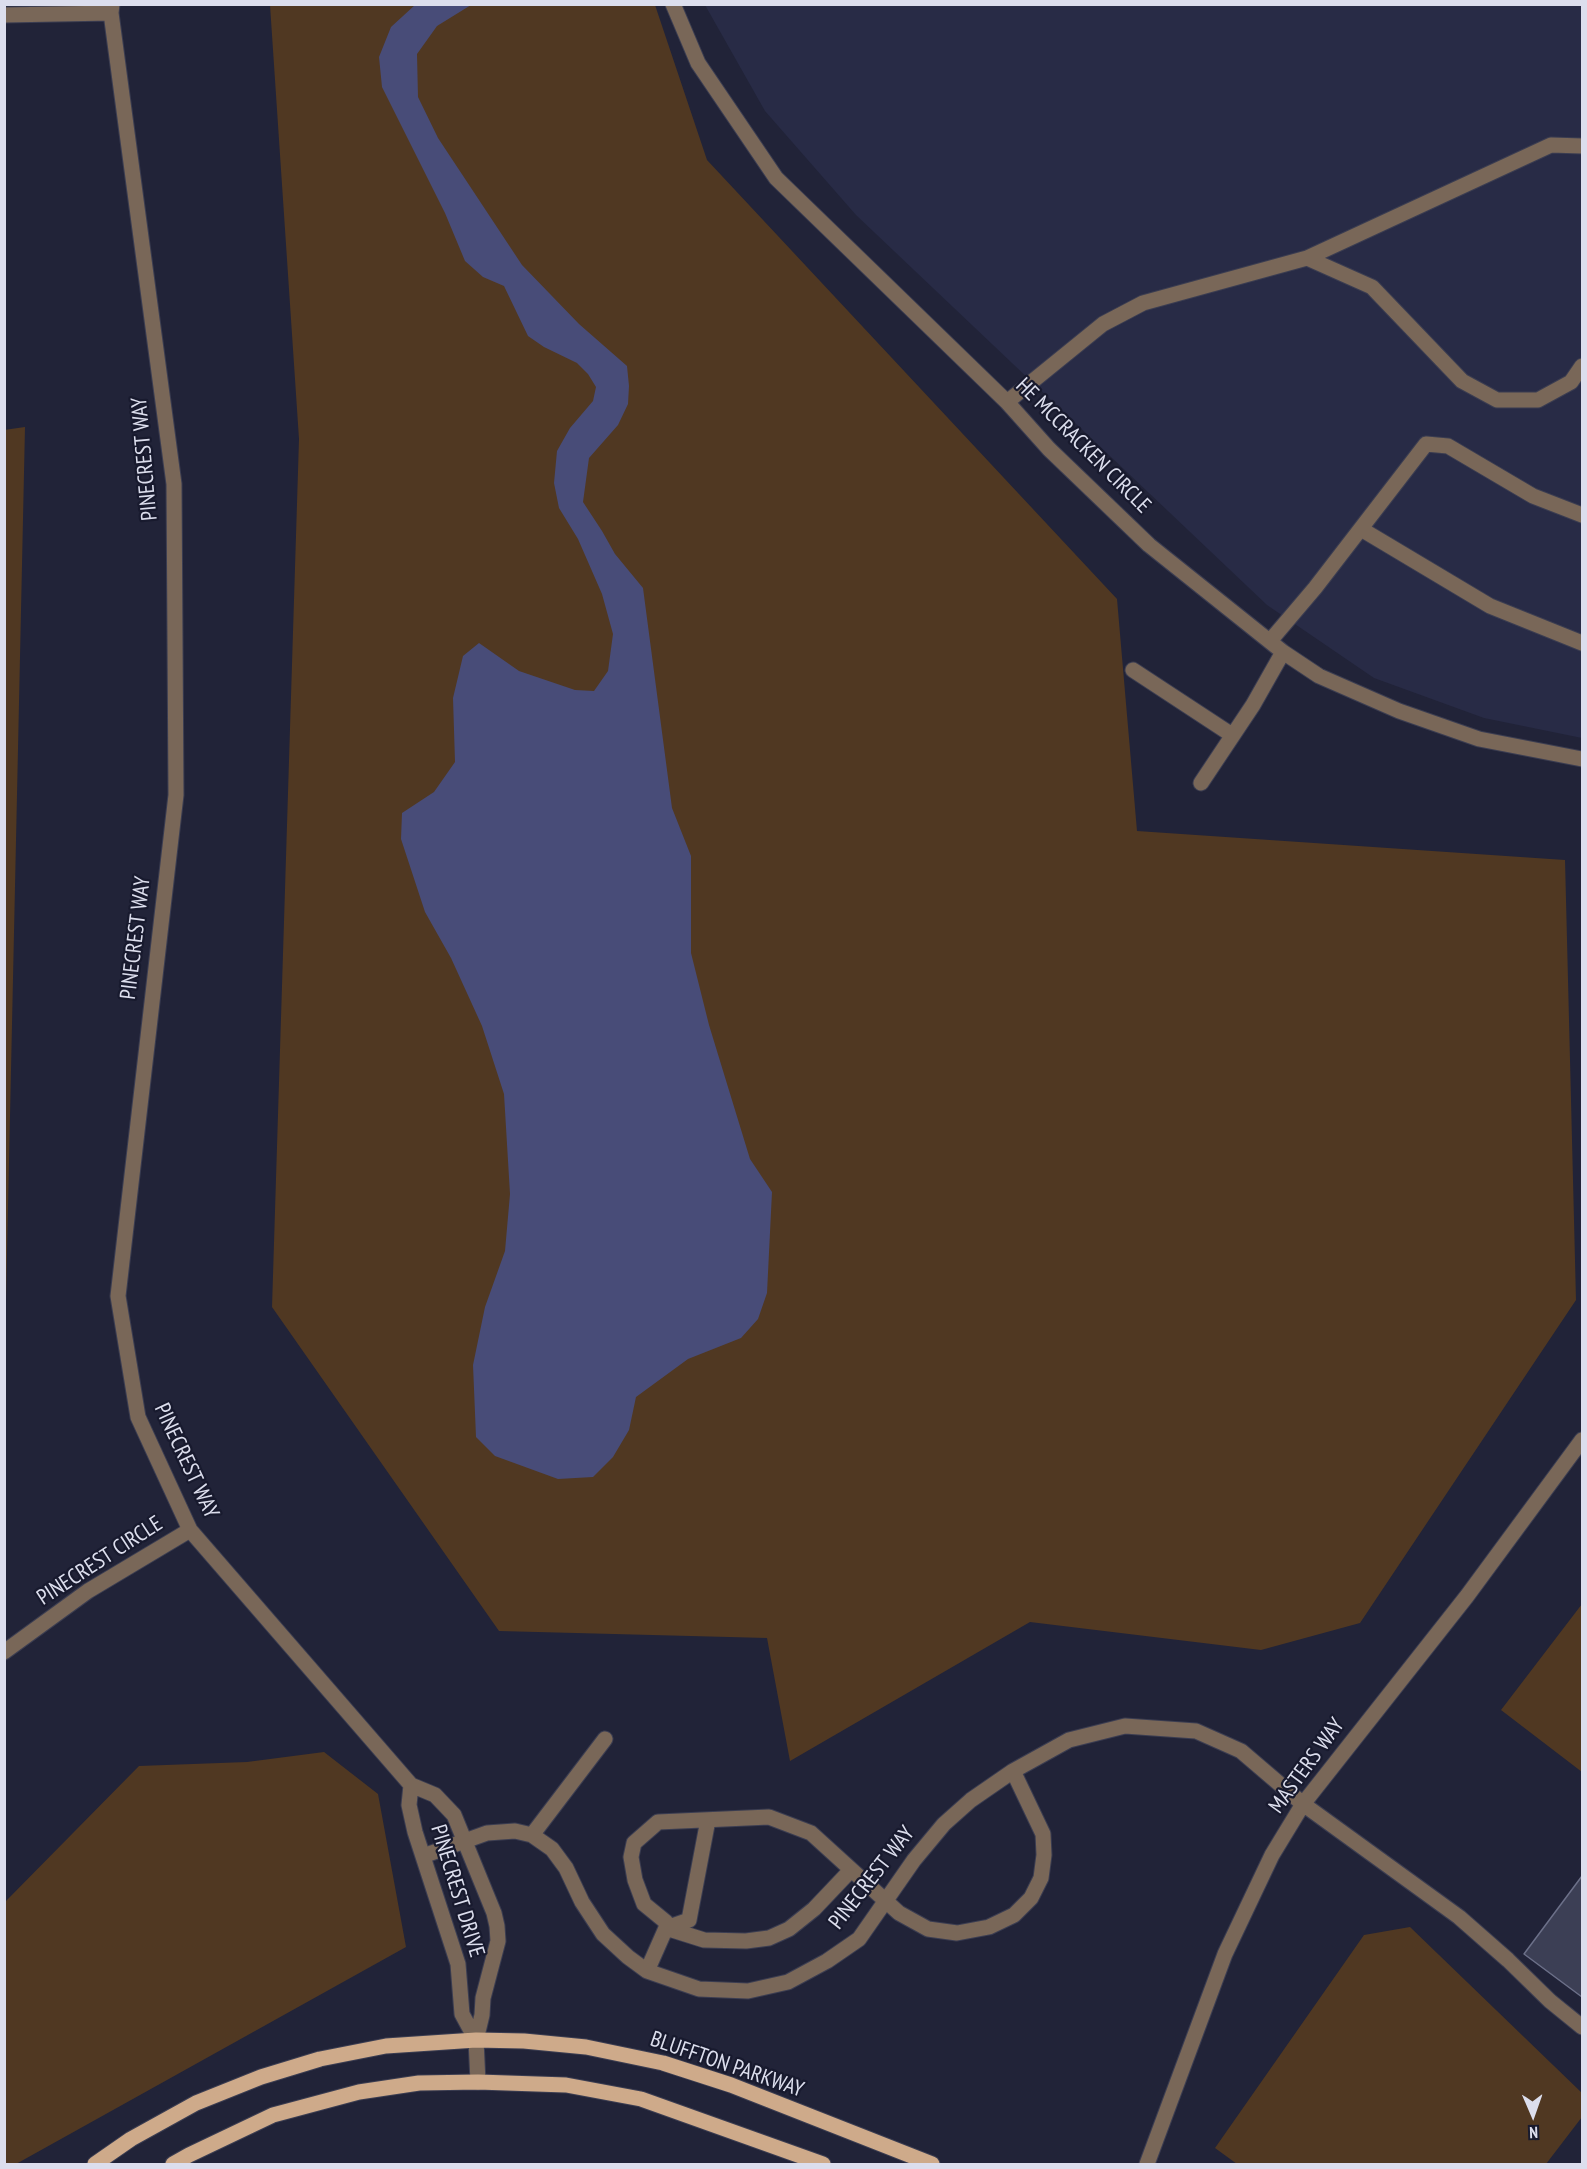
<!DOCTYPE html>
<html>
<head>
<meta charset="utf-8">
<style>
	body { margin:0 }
	#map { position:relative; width:1587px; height:2169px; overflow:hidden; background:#212338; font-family:"PT Sans Narrow",sans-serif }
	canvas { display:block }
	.frame { position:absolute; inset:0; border:6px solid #dcdeed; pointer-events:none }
	.north { position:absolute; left:1503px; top:2085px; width:60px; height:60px; -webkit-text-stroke:4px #181a2e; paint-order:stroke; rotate:178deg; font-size:16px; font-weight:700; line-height:24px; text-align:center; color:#dcdeed }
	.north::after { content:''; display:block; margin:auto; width:21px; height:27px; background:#dcdeed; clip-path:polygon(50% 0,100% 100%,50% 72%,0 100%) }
</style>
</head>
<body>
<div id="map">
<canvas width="1587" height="2169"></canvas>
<div class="frame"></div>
<div class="north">N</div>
</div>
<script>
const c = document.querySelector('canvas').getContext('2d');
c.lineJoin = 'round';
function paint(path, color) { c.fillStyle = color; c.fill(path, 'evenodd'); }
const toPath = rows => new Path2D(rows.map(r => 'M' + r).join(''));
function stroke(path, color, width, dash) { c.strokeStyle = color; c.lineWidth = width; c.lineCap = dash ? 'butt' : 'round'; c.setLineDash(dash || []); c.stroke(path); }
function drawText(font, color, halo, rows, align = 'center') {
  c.font = font + ' "PT Sans Narrow",sans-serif'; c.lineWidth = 4.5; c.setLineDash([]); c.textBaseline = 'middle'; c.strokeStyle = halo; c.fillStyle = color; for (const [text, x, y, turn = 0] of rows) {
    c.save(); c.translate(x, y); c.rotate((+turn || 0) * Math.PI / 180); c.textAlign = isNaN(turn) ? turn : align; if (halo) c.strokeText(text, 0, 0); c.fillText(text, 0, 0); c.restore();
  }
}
paint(toPath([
	[705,5,1582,5,1582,738,1484,718,1374,678,1267,605,856,215,765,111]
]), '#282b46');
paint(toPath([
	[270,5,655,5,707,160,1117,599,1137,831,1565,860,1576,1300,1360,1623,1261,1650,1030,1622,790,1761,767,1638,499,1631,272,1307,299,439],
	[25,427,5,1346,4,430],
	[1582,1604,1582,1772,1501,1710],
	[324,1752,378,1794,406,1947,16,2164,5,2164,5,1902,139,1766,247,1762],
	[1410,1927,1582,2093,1582,2117,1546,2164,1237,2164,1215,2148,1364,1935]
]), '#503822');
paint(toPath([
	[415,5,471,5,437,26,417,54,418,97,438,138,522,265,579,324,627,366,629,386,628,404,618,425,589,458,583,502,602,531,615,554,643,588,672,808,691,856,691,953,709,1025,750,1159,772,1192,767,1293,758,1319,741,1338,688,1359,636,1397,629,1430,613,1457,593,1477,558,1479,495,1456,476,1437,473,1365,485,1307,505,1251,510,1194,504,1094,482,1026,451,958,425,912,401,839,402,813,434,792,455,762,453,698,463,656,479,643,519,671,575,690,594,691,608,671,613,634,602,594,578,539,559,508,554,483,557,451,570,428,593,401,596,387,588,374,577,363,544,347,528,336,504,286,483,277,465,261,445,213,382,87,379,57,391,27]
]), '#484c78');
const building = toPath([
	[1582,1876,1582,1997,1524,1954,1582,1876]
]);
paint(building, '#3c3f55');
stroke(building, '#6c7089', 1.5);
const minor = toPath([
	[112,4,111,13,174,484,176,795,118,1296,138,1417,190,1530,411,1785,435,1795,454,1815,494,1913,497,1926,498,1941,483,1998,482,2015,476,2040,478,2082],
	[673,4,698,63,776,178,1007,402,1049,449,1149,545,1283,652,1319,676,1399,711,1479,739,1582,759],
	[4,15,111,13],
	[1307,258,1372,287,1462,381,1497,400,1538,400,1571,382,1582,366],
	[1007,402,1103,324,1143,303,1307,258,1551,145,1582,146],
	[1361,529,1490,606,1582,643],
	[1270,641,1315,588,1426,444,1448,446,1533,496,1582,515],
	[1133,670,1232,735],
	[1201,783,1253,705,1283,652],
	[4,1652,88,1591,190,1530],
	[411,1785,409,1805,415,1832,458,1964,462,2014,476,2040],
	[532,1835,605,1739],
	[423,1856,487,1833,515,1831,532,1835,552,1849,566,1868,582,1902,603,1934,628,1957,647,1971,699,1989,748,1991,788,1982,827,1961,859,1939,914,1860,944,1824,971,1800,1013,1771,1069,1740,1125,1726,1196,1731,1241,1751,1303,1804,1459,1917,1508,1960,1550,2001,1582,2027],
	[666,1928,704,1940,746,1941,769,1938,789,1929,814,1909,851,1870],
	[666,1928,689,1920,708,1820],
	[647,1971,666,1928,666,1922,644,1904,635,1880,631,1857,634,1843,658,1822,769,1817,811,1833,899,1913,928,1929,957,1933,989,1927,1014,1915,1031,1898,1041,1878,1044,1855,1043,1834,1013,1771],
	[1147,2164,1225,1954,1272,1855,1303,1804,1467,1596,1582,1440]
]);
const major = toPath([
	[95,2164,131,2139,196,2103,261,2077,320,2059,386,2046,476,2040,524,2041,586,2047,663,2063,731,2085,932,2164],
	[173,2164,189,2155,273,2115,359,2092,419,2083,478,2082,566,2085,641,2099,823,2164]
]);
stroke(minor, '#3b3d51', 17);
stroke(major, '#3b3d51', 17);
stroke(minor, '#796758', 15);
stroke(major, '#ceaa8a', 15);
drawText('22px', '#dcdeed', '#181a2e', [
	["HE MCCRACKEN CIRCLE",1083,446,45],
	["PINECREST WAY",145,459,-95],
	["PINECREST WAY",136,938,-83],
	["PINECREST WAY",186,1461,65],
	["PINECREST CIRCLE",100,1561,-33],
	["MASTERS WAY",1307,1766,-54],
	["PINECREST WAY",872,1878,-52],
	["PINECREST DRIVE",457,1891,73],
	["BLUFFTON PARKWAY",727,2065,19]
]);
</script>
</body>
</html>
